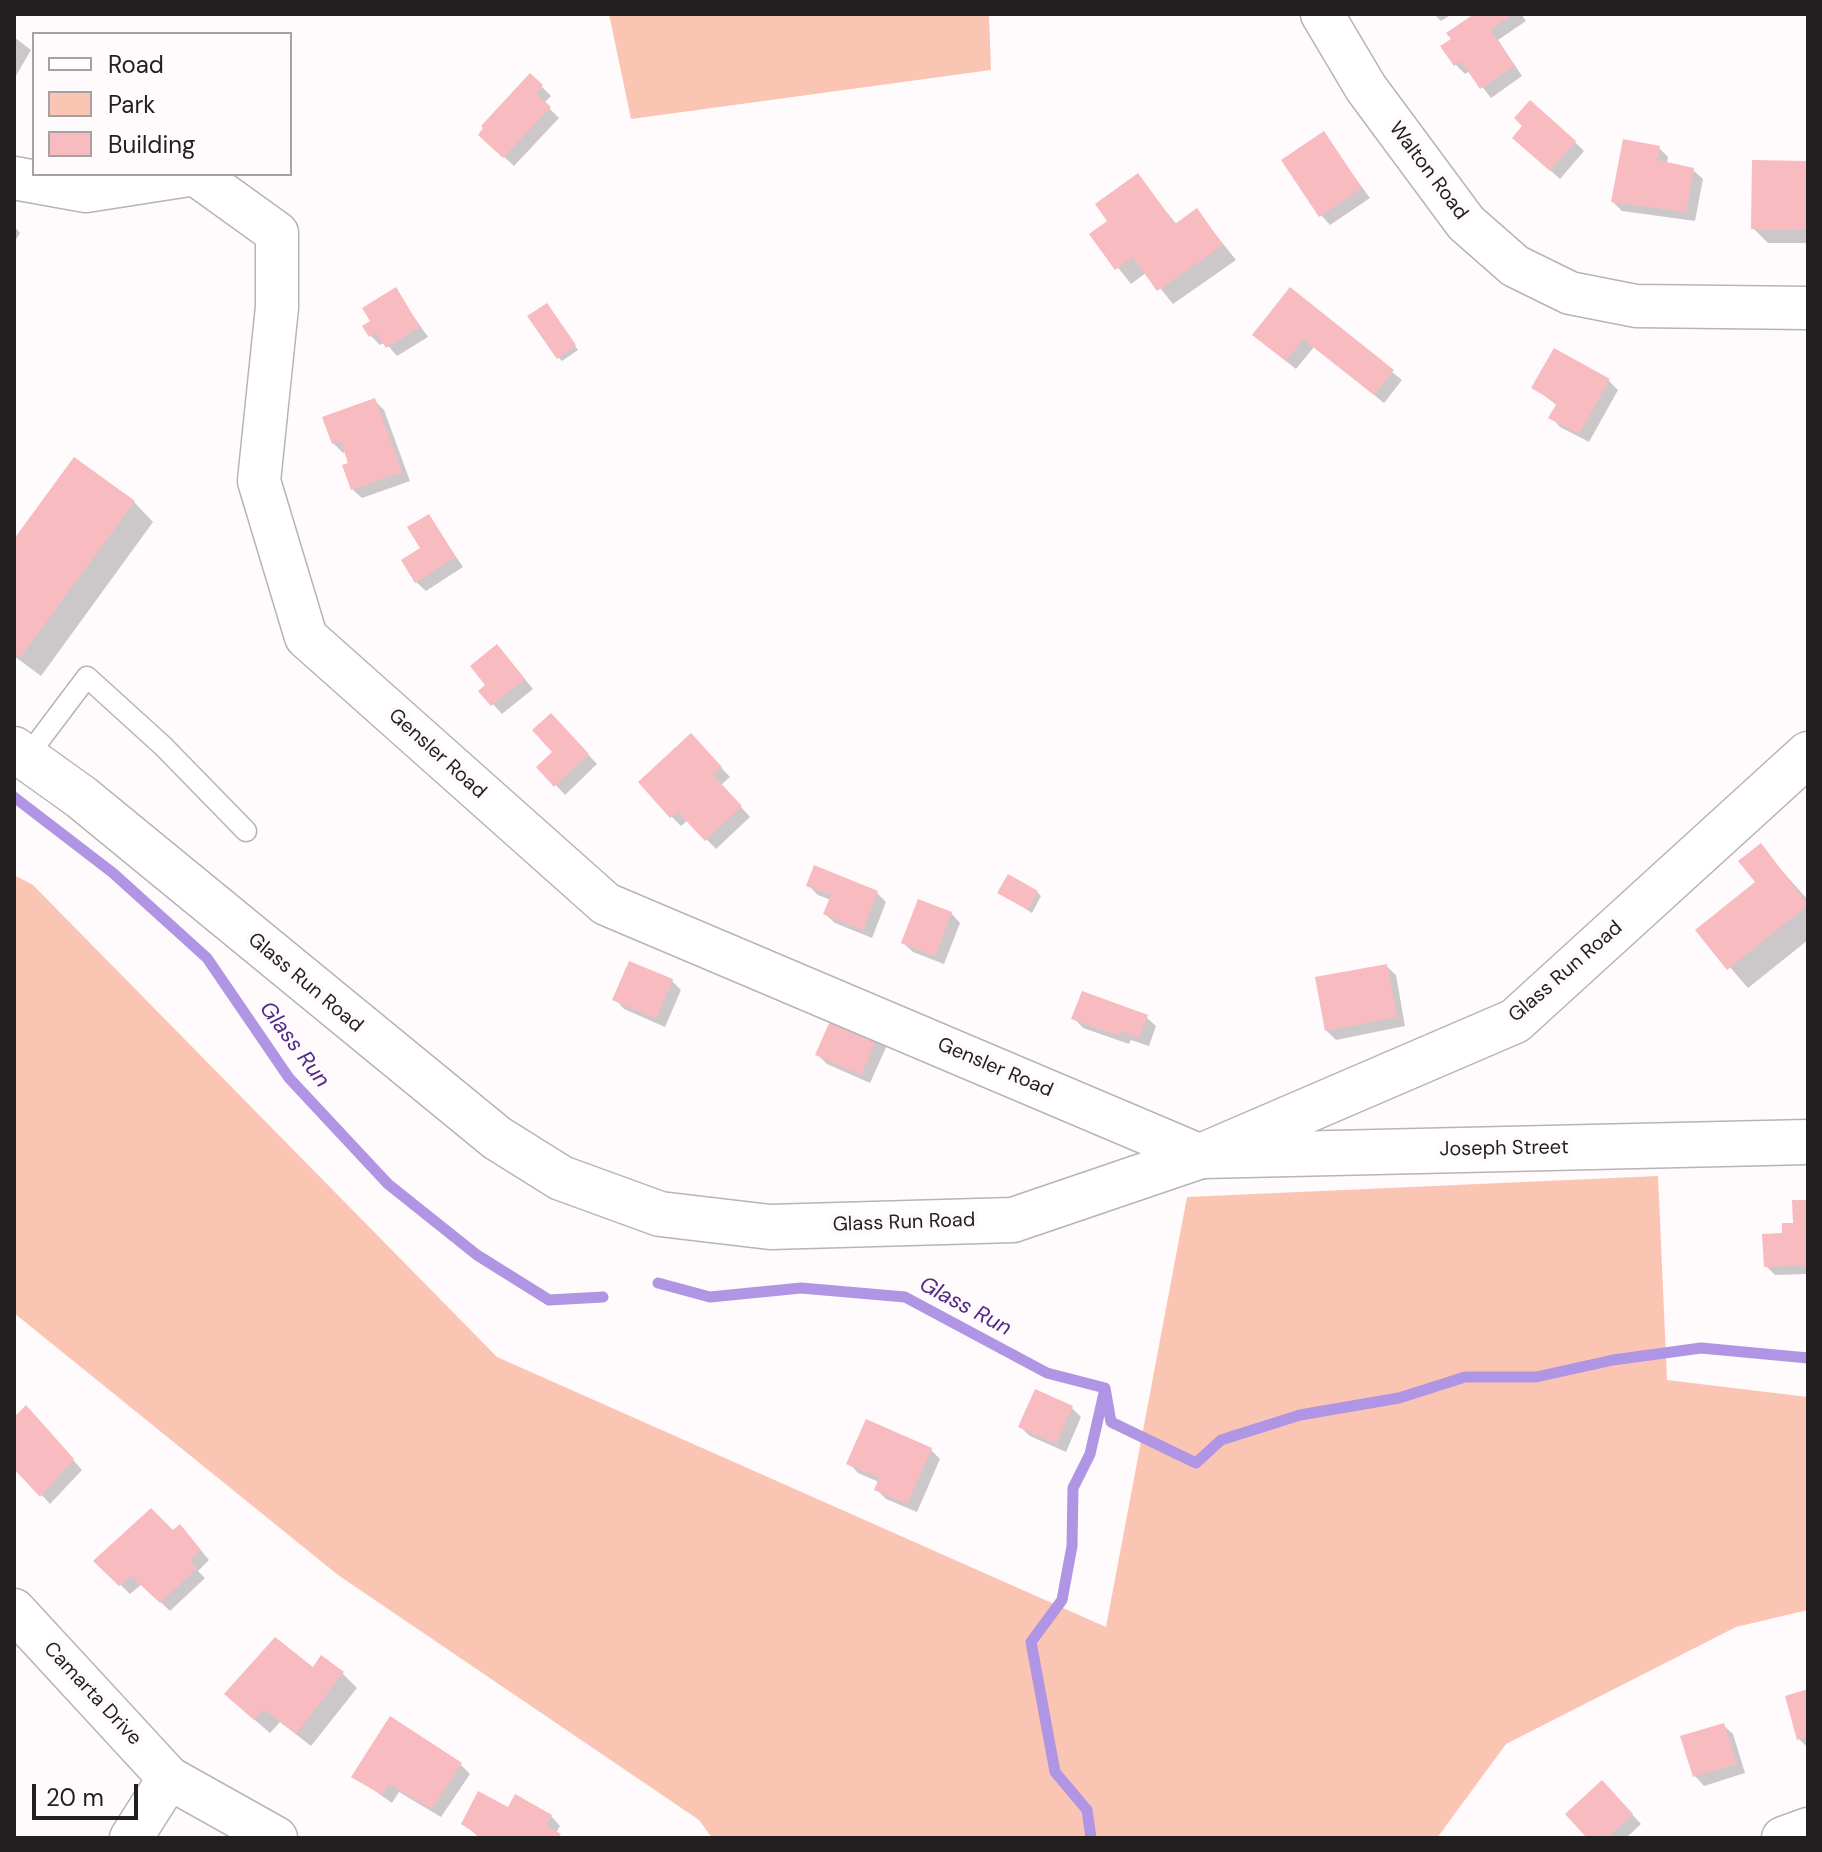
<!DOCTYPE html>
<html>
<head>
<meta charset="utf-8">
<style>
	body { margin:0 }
	#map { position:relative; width:1822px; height:1852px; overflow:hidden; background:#fffafc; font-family:"DM Sans",sans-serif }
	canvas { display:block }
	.frame { position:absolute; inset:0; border:16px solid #211f20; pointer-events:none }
	.legend { position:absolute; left:32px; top:32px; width:260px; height:144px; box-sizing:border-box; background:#fffafc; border:2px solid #a6a2a4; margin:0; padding:10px 14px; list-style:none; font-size:24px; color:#211f20 }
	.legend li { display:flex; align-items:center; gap:16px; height:40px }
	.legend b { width:40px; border:2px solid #a6a2a4 }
	.scale { position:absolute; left:32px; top:1784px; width:106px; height:36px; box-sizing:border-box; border:4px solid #211f20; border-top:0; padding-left:10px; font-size:24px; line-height:28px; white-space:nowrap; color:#211f20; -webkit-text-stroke:6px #fffafc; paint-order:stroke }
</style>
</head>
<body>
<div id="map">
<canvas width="1822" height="1852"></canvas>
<div class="frame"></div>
<ul class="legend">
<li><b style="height:10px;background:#fff"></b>Road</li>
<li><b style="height:22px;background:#fbc5b4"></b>Park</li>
<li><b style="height:22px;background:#f7bbc0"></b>Building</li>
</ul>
<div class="scale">20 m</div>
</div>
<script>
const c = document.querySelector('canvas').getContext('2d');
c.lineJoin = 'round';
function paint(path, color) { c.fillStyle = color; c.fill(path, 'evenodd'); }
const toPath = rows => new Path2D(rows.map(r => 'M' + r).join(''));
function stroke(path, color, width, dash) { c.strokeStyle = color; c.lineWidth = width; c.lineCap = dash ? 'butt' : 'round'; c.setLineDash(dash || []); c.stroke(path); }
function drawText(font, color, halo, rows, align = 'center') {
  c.font = font + ' "DM Sans",sans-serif'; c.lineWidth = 8; c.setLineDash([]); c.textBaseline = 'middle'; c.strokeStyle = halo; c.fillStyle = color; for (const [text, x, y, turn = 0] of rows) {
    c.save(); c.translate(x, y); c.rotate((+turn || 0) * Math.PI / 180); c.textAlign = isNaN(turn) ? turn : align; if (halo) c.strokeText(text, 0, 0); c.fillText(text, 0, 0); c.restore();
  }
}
paint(toPath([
	[609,14,989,14,991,70,631,119],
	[14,875,33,885,497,1357,1106,1627,1187,1197,1658,1176,1667,1380,1808,1397,1808,1610,1736,1627,1506,1744,1437,1838,712,1838,699,1820,338,1575,14,1313]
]), '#fbc5b4');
paint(toPath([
	[1434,14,1452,14,1441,21],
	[1478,14,1521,14,1526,21,1498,40,1522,76,1491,98,1470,71,1465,74,1456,65],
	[14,37,31,50,14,79],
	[531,76,551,96,544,103,559,118,514,166,490,144],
	[1525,126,1575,142,1584,151,1560,179,1524,147],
	[1323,134,1370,198,1330,225,1321,215],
	[1659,148,1668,157,1667,164,1693,170,1703,179,1695,221,1622,211,1613,202],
	[1808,163,1808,243,1768,243,1753,228],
	[1138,176,1177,225,1197,211,1236,260,1173,304,1147,272,1131,284,1092,235,1110,222],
	[14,226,20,233,14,243],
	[395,290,428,337,397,356,385,342,380,345,371,336,373,321],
	[1290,290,1402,380,1384,403,1314,347,1296,369,1264,344],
	[550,310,578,350,562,361,558,357],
	[1609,381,1618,390,1589,442,1560,427,1551,417,1558,406,1534,388],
	[375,401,384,410,410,481,362,498,352,489,346,451,343,453,333,443],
	[134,502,153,522,41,676,14,656,14,543],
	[428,516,463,567,426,591,416,582],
	[506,656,533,689,502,714,481,691],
	[551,715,597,764,565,795,539,767,555,752],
	[691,736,730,777,721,785,750,817,716,849,688,820,681,826,672,817],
	[1760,846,1808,900,1808,940,1748,988,1698,930,1758,882],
	[808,885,877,893,886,902,872,938,835,923,825,914,831,900,818,895],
	[1037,892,1041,896,1032,913,1000,893],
	[951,913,960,923,944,964,913,952,903,943],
	[1386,966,1396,975,1405,1026,1336,1040,1326,1030],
	[672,981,681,990,665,1027,624,1009,615,999],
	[835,1014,888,1043,870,1083,827,1064,817,1054],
	[1146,1017,1156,1026,1149,1046,1131,1040,1129,1044,1083,1028,1074,1018],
	[1808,1202,1808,1274,1775,1275,1766,1266],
	[1072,1408,1081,1417,1066,1452,1030,1436,1020,1427],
	[35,1417,82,1470,50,1504,14,1465,14,1420],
	[931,1450,940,1459,917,1512,886,1499,876,1489,879,1482,858,1473,849,1463],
	[173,1532,189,1536,209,1560,198,1571,205,1578,170,1611,142,1584,130,1594,96,1561],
	[313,1670,343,1674,357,1688,311,1746,280,1722,270,1733,242,1709],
	[1808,1691,1808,1748,1799,1739],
	[1723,1725,1733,1734,1745,1773,1704,1786,1695,1776],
	[460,1764,470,1774,441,1817,399,1792,392,1803,354,1776],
	[1611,1792,1641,1824,1626,1838,1589,1838],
	[509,1810,551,1816,560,1826,556,1833,562,1838,480,1838,463,1824]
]), '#0003');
stroke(toPath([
	[14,797,113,873,207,958,289,1078,388,1184,477,1255,549,1300,603,1297],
	[658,1283,710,1297,801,1288,905,1297,1047,1373,1105,1388],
	[1105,1388,1111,1422,1196,1463,1221,1440,1300,1415,1399,1398,1465,1377,1536,1377,1613,1360,1701,1348,1808,1358],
	[1091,1838,1087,1810,1055,1772,1031,1642,1062,1600,1072,1546,1073,1488,1090,1454,1104,1393]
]), '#af95e4', 11);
paint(toPath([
	[1474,14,1514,14,1490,30,1515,66,1480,89,1461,61,1454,66,1440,46,1451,39,1446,33],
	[530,73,543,85,536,93,551,107,503,158,478,135,483,128,481,126],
	[1530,100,1576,141,1550,171,1512,138,1522,126,1514,118],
	[1324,131,1362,188,1319,217,1281,160],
	[1623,139,1660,146,1657,160,1694,168,1686,212,1611,202],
	[1752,160,1808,161,1808,230,1751,229],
	[1138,173,1175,224,1197,208,1223,245,1157,291,1133,257,1115,270,1089,234,1107,221,1095,204],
	[396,287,420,327,386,348,376,333,369,337,362,326,370,321,362,308],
	[1290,287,1394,370,1374,395,1303,339,1286,361,1252,335],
	[547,303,576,345,557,359,527,316],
	[1554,348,1610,379,1579,434,1548,418,1557,403,1531,388],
	[375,398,402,472,351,490,342,465,348,463,341,441,332,444,322,417],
	[74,457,135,501,20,658,14,653,14,539],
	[429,514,456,557,415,583,401,560,420,548,407,527],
	[497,644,525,679,491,706,478,691,485,685,470,666],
	[551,713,589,754,554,787,536,767,552,752,532,730],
	[691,733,722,767,713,775,742,806,705,841,678,812,670,818,638,782],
	[1761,843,1808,905,1727,970,1695,930,1755,882,1738,861],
	[814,865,878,891,863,930,823,914,831,895,806,886],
	[1008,874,1038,891,1028,910,997,893],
	[918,899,952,912,935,956,901,943],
	[629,961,673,979,656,1019,612,1000],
	[1387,964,1397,1017,1325,1031,1315,977],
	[1082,991,1148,1015,1139,1038,1121,1031,1119,1036,1071,1019],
	[834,1012,880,1032,861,1075,815,1055],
	[1792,1200,1808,1200,1808,1265,1764,1267,1762,1234,1782,1233,1782,1223,1793,1223],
	[1035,1389,1073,1406,1056,1444,1018,1427],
	[26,1405,74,1459,40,1497,14,1469,14,1417],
	[866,1419,932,1448,907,1504,874,1490,879,1478,846,1464],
	[151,1508,173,1530,180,1524,201,1550,190,1560,197,1568,160,1603,131,1576,119,1586,93,1561],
	[275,1637,313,1667,321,1655,344,1672,296,1734,264,1709,254,1720,224,1694],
	[1808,1689,1808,1737,1797,1740,1785,1696],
	[390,1716,462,1763,431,1809,389,1784,382,1795,351,1777],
	[1724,1723,1737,1764,1693,1777,1680,1736],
	[1602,1780,1633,1814,1607,1838,1587,1838,1565,1814],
	[478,1791,508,1807,515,1794,552,1815,546,1825,561,1834,558,1838,483,1838,461,1824]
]), '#f7bbc0');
const service = toPath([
	[26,758,87,677,163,746,246,831]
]);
const minor = toPath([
	[1322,14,1366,88,1466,223,1515,266,1570,293,1636,306,1808,308],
	[14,178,86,191,195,174,277,233,277,307,259,481,306,637,606,904,1201,1156],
	[14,1610,169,1778,276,1838],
	[131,1838,169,1778],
	[1783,1838,1808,1829]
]);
const tertiary = toPath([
	[1203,1156,1808,1142]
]);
const secondary = toPath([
	[14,749,81,797,497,1138,561,1178,660,1214,770,1227,1013,1220,1201,1156,1515,1021,1808,754]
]);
stroke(service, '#b9b3b6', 23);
stroke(minor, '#b9b3b6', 45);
stroke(tertiary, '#b9b3b6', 47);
stroke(secondary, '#b9b3b6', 47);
stroke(service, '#fff', 20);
stroke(minor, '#fff', 42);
stroke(tertiary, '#fff', 44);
stroke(secondary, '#fff', 44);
drawText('20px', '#211f20', '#fffafc', [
	["Walton Road",1428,171,53],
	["Gensler Road",437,754,42],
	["Glass Run Road",1566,972,-41],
	["Glass Run Road",305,983,40],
	["Gensler Road",995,1068,23],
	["Joseph Street",1504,1149,-1],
	["Glass Run Road",904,1223,-2],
	["Camarta Drive",92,1694,47]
]);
drawText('italic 22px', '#522c87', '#fffafc', [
	["Glass Run",294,1045,53],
	["Glass Run",965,1307,28]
]);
</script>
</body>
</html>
